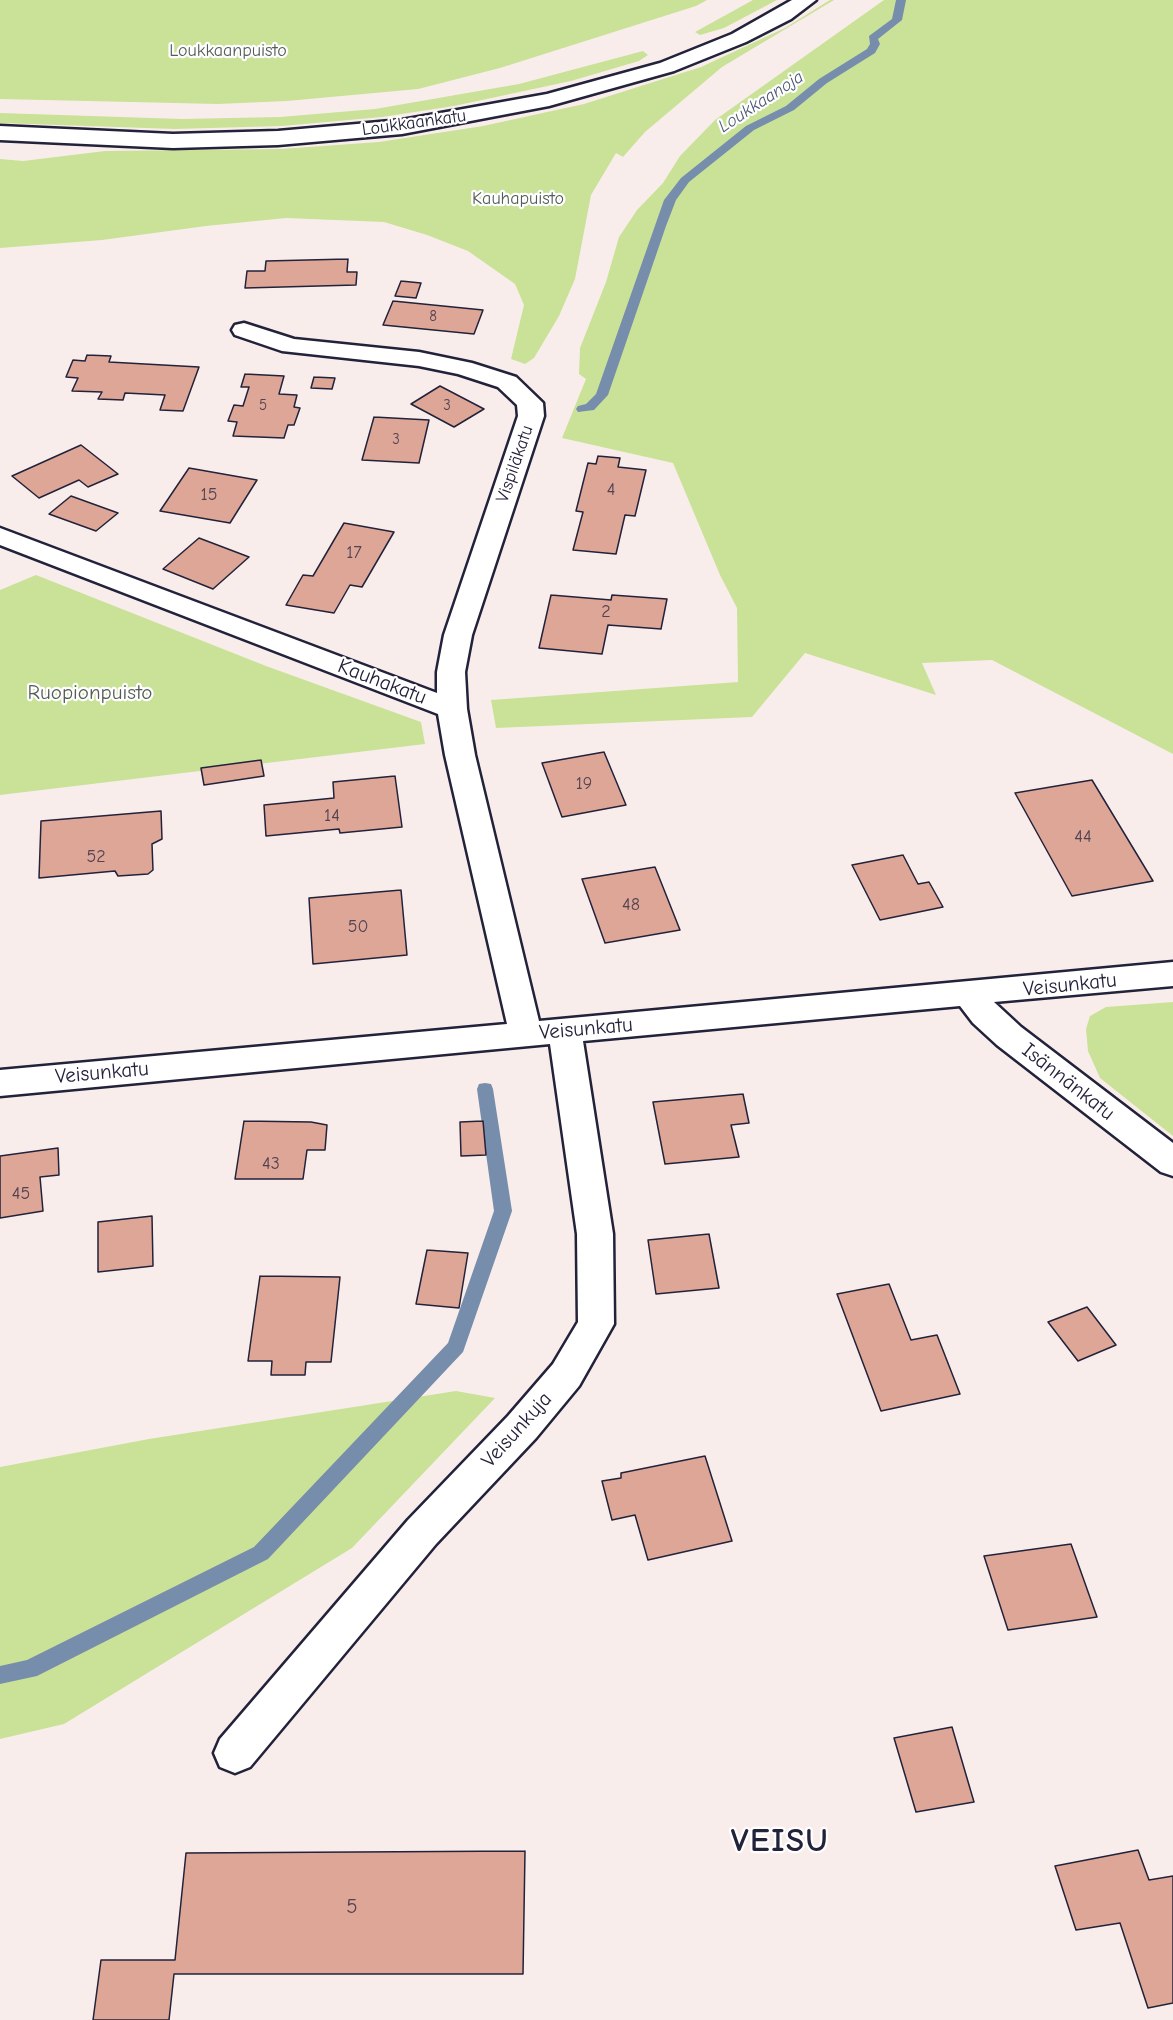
<!DOCTYPE html>
<html>
<head>
<meta charset="utf-8">
<style>
	body { margin:0 }
	canvas { display:block; background:#f8edea }
</style>
</head>
<body>
<canvas width="1173" height="2020"></canvas>
<script>
const c = document.querySelector('canvas').getContext('2d');
c.lineJoin = 'round';
function paint(path, color) { c.fillStyle = color; c.fill(path, 'evenodd'); }
const toPath = rows => new Path2D(rows.map(r => 'M' + r).join(''));
function stroke(path, color, width, dash) { c.strokeStyle = color; c.lineWidth = width; c.lineCap = dash ? 'butt' : 'round'; c.setLineDash(dash || []); c.stroke(path); }
function drawText(font, color, halo, rows, align = 'center') {
  c.font = font + ' "Comic Neue",sans-serif'; c.lineWidth = 4.5; c.setLineDash([]); c.textBaseline = 'middle'; c.strokeStyle = halo; c.fillStyle = color; for (const [text, x, y, turn = 0] of rows) {
    c.save(); c.translate(x, y); c.rotate((+turn || 0) * Math.PI / 180); c.textAlign = isNaN(turn) ? turn : align; if (halo) c.strokeText(text, 0, 0); c.fillText(text, 0, 0); c.restore();
  }
}
paint(toPath([
	[0,0,707,0,696,6,500,68,418,89,287,101,218,104,0,99],
	[753,0,777,0,724,28,700,35,695,32],
	[830,0,834,0,722,67,645,132,623,157,616,153,591,195,575,279,559,316,534,358,525,364,511,359,524,305,515,284,468,251,427,235,384,222,286,218,206,226,102,240,0,248,0,159,23,161,105,151,281,149,379,142,483,126,584,104,701,67,785,28],
	[884,0,1173,0,1173,754,992,660,922,663,936,695,805,653,752,717,496,728,491,700,738,682,737,608,720,575,673,463,562,438,586,379,579,374,580,348,606,282,619,237,637,210,663,183,680,156,715,120],
	[643,51,648,55,639,61,571,81,454,106,382,117,282,126,175,129,0,123,0,113,182,119,280,117,375,109,519,84],
	[36,575,266,666,421,722,425,744,0,795,0,590],
	[1173,1002,1173,1136,1100,1078,1088,1051,1086,1029,1090,1016,1106,1007],
	[456,1391,495,1398,352,1548,64,1724,0,1739,0,1467,149,1439]
]), '#cae298');
paint(toPath([
	[896,0,906,0,902,20,878,39,880,44,875,53,827,83,794,110,754,130,689,182,676,200,666,226,608,395,594,410,578,412,576,409,578,406,586,404,596,394,664,200,681,178,746,126,786,106,819,79,867,49,870,44,869,36,892,19,896,0],
	[485,1083,491,1084,493,1089,512,1211,463,1352,268,1559,37,1676,0,1684,0,1666,27,1660,254,1547,448,1343,494,1211,477,1089,479,1084,485,1083]
]), '#778dac');
const building = toPath([
	[348,259,347,272,357,272,356,285,245,288,247,271,265,271,266,261,348,259],
	[401,281,421,283,416,298,395,296,401,281],
	[393,301,483,310,474,334,383,325,393,301],
	[87,355,111,356,109,362,199,367,183,411,160,410,165,395,125,393,123,400,98,399,102,392,72,391,78,378,66,377,73,360,85,361,87,355],
	[245,374,284,376,279,394,297,395,294,407,300,408,294,425,288,425,284,438,233,436,237,422,228,421,234,405,243,406,249,387,241,387,245,374],
	[314,377,335,378,332,389,311,388,314,377],
	[440,386,484,409,454,427,411,404,440,386],
	[374,417,429,420,419,463,362,460,374,417],
	[81,445,118,474,88,487,79,480,39,498,12,476,81,445],
	[598,456,620,458,618,467,646,470,635,516,625,515,616,554,573,550,583,512,576,511,588,463,596,464,598,456],
	[189,468,257,480,230,523,160,511,189,468],
	[71,496,118,513,96,531,49,514,71,496],
	[344,523,394,532,362,587,350,585,334,613,286,605,303,575,313,576,344,523],
	[199,538,249,557,213,589,163,569,199,538],
	[551,595,611,600,612,595,667,599,661,629,608,625,602,654,539,648,551,595],
	[604,752,626,805,562,817,542,763,604,752],
	[261,760,264,776,204,785,201,768,261,760],
	[395,776,402,827,340,833,339,829,266,836,264,805,334,798,333,782,395,776],
	[1092,780,1153,881,1072,896,1015,793,1092,780],
	[161,811,162,839,152,844,153,870,148,874,118,876,115,871,39,878,41,821,161,811],
	[903,855,918,884,929,882,943,907,880,920,852,865,903,855],
	[655,867,680,930,605,943,582,879,655,867],
	[401,890,407,955,313,964,309,898,401,890],
	[743,1094,749,1123,731,1125,739,1157,665,1164,653,1102,743,1094],
	[244,1121,311,1122,327,1125,325,1150,307,1150,303,1179,235,1179,244,1121],
	[483,1121,486,1155,461,1156,460,1122,483,1121],
	[58,1148,59,1175,40,1177,43,1211,0,1218,0,1156,58,1148],
	[152,1216,153,1266,98,1272,98,1222,152,1216],
	[709,1234,719,1288,656,1294,648,1240,709,1234],
	[427,1250,468,1253,459,1308,416,1304,427,1250],
	[260,1276,340,1277,331,1362,306,1362,305,1375,271,1375,272,1361,248,1361,260,1276],
	[889,1284,911,1340,937,1335,960,1394,881,1411,837,1294,889,1284],
	[1087,1307,1116,1345,1078,1361,1048,1322,1087,1307],
	[705,1456,732,1541,648,1560,635,1515,612,1520,602,1481,621,1478,621,1473,705,1456],
	[1071,1544,1097,1617,1008,1630,984,1556,1071,1544],
	[952,1727,974,1802,916,1812,894,1738,952,1727],
	[1138,1850,1149,1880,1173,1876,1173,2003,1148,2008,1120,1923,1076,1930,1055,1866,1138,1850],
	[525,1851,523,1974,174,1974,169,2020,93,2020,101,1960,175,1960,186,1853,525,1851]
]);
paint(building, '#dea696');
stroke(building, '#22223b', 1.5);
const minor = toPath([
	[244,323,294,339,419,352,472,363,516,377,543,403,544,416,472,635,465,672,467,709,475,755,539,1021,1173,962,1173,986,994,1002,1021,1027,1173,1143,1173,1176,1161,1172,997,1045,973,1023,960,1006,583,1041,613,1234,614,1324,579,1386,536,1438,436,1544,250,1767,235,1773,220,1767,214,1753,220,1739,408,1520,508,1416,553,1364,578,1322,577,1234,550,1044,0,1096,0,1070,507,1024,445,755,438,714,0,545,0,528,437,693,437,672,444,635,518,416,517,405,498,387,458,374,419,366,282,351,235,335,232,330,235,325,244,323]
]);
const major = toPath([
	[792,0,816,0,791,19,746,42,674,71,549,106,402,134,278,145,173,148,0,140,0,126,173,134,278,131,402,120,547,94,660,63,732,34,792,0]
]);
stroke(minor, '#22223b', 5);
stroke(major, '#22223b', 5);
paint(minor, '#fff');
paint(major, '#fff');
drawText('15px', '#514352', null, [
	["8",433,317],
	["5",263,406],
	["3",447,406],
	["3",396,440]
]);
drawText('18px', '#545c57', '#fff', [
	["Loukkaanpuisto",228,51],
	["Kauhapuisto",518,199]
]);
drawText('italic 18px', '#4c5774', '#fff', [
	["Loukkaanoja",761,102,-33]
]);
drawText('18px', '#22223b', '#fff', [
	["Loukkaankatu",414,123,-8],
	["Vispiläkatu",515,464,-71]
]);
drawText('18px', '#514352', null, [
	["4",611,490],
	["15",209,495],
	["17",354,553],
	["2",606,612],
	["19",584,784],
	["14",332,816],
	["44",1083,837],
	["52",96,857],
	["48",631,905],
	["50",358,927],
	["43",271,1164],
	["45",21,1194]
]);
drawText('21px', '#22223b', '#fff', [
	["Kauhakatu",382,682,21],
	["Veisunkatu",1070,985,-6],
	["Veisunkatu",586,1029,-5],
	["Veisunkatu",102,1073,-5],
	["Isännänkatu",1068,1082,38],
	["Veisunkuja",517,1430,-48]
]);
drawText('21px', '#545c57', '#fff', [
	["Ruopionpuisto",90,693]
]);
drawText('21px', '#514352', null, [
	["5",352,1907]
]);
c.letterSpacing = '1.5px';
drawText('bold 33px', '#22223b', '#fff', [
	["VEISU",780,1842]
]);
c.letterSpacing = '0px';
</script>
</body>
</html>
